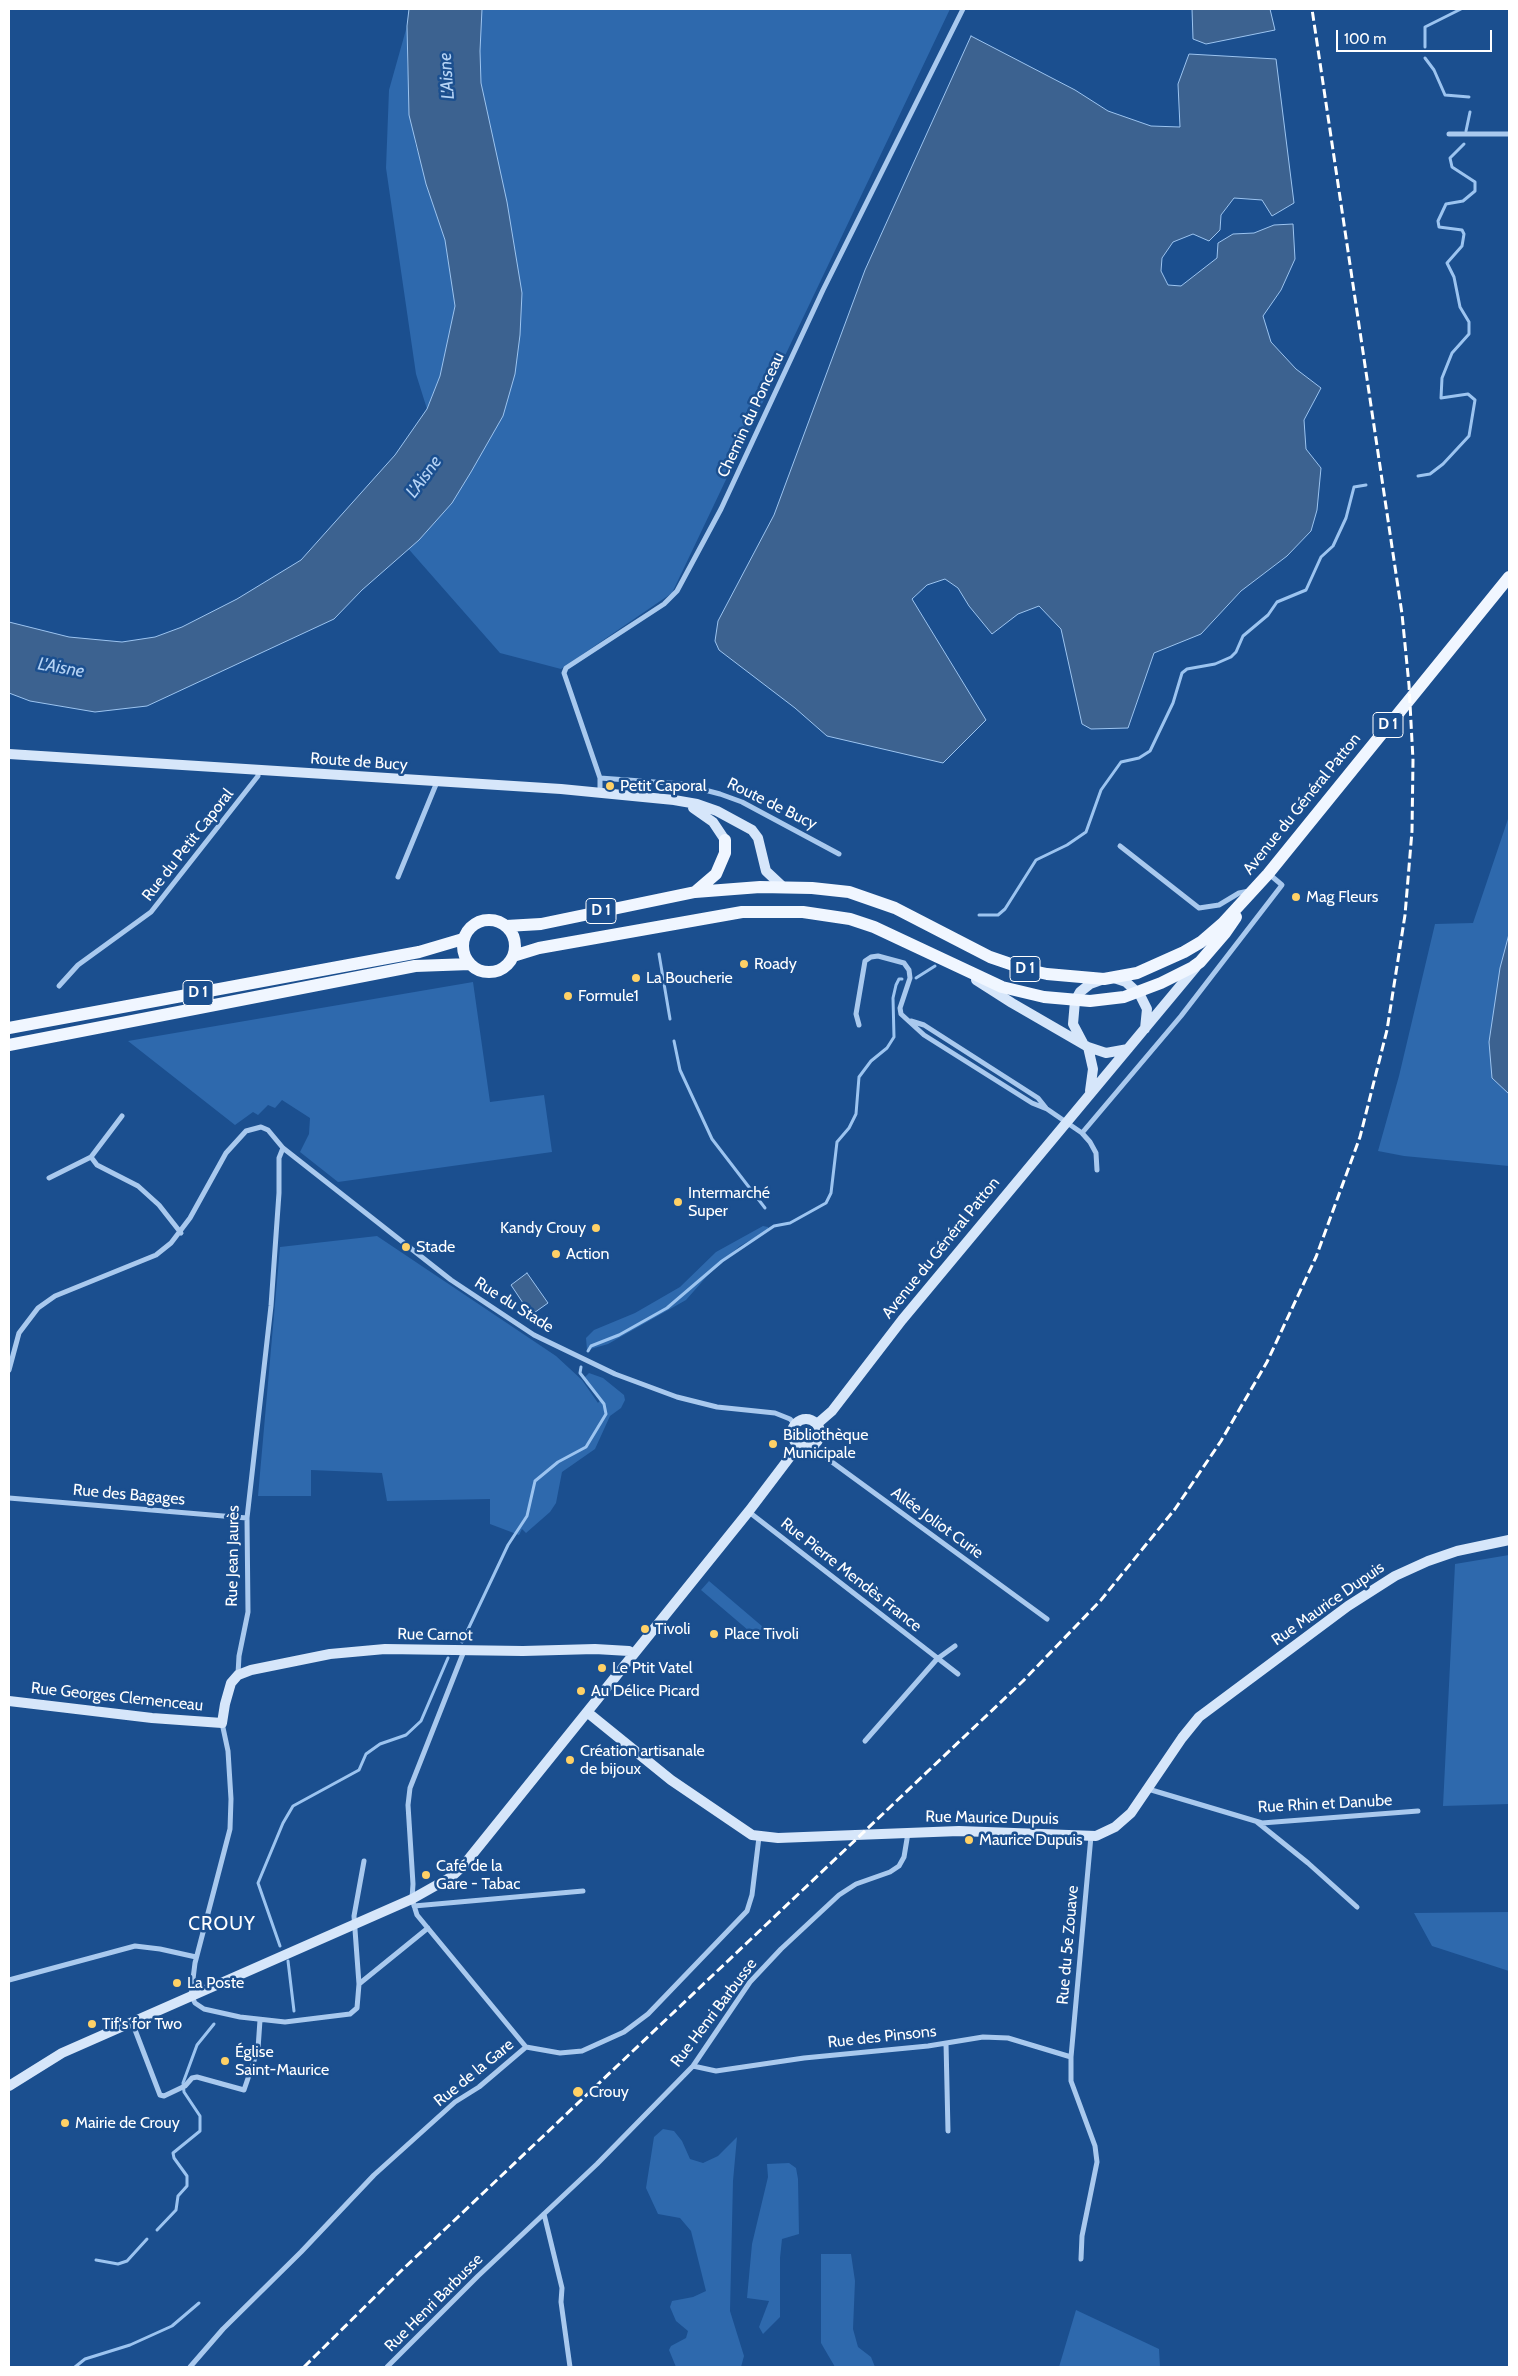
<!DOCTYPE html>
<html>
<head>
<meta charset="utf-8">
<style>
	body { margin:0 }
	#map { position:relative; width:1518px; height:2376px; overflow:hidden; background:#1b4f8f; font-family:Cabin,sans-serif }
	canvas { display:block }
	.frame { position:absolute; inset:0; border:10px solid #fff; pointer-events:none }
	.scale { position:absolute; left:1336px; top:30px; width:156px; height:22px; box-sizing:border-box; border:2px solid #fff; border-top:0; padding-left:6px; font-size:15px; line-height:18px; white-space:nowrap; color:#fff; -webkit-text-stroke:4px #1b4f8f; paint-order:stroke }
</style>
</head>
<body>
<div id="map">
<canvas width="1518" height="2376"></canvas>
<div class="frame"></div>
<div class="scale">100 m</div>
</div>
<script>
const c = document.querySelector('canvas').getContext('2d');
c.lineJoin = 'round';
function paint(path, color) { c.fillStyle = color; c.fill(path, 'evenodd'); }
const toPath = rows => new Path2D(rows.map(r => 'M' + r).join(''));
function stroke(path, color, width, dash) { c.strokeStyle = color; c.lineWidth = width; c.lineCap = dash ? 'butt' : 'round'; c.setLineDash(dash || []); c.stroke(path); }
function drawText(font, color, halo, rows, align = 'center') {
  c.font = font + ' Cabin,sans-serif'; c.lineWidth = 5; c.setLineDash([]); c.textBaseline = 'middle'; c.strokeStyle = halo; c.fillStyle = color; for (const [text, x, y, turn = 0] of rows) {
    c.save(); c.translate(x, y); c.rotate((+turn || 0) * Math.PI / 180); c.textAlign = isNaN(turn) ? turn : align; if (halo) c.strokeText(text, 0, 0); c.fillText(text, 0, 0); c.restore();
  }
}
paint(toPath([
	[440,9,950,9,672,593,561,669,500,653,398,537,488,362],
	[407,26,407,62,415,143,445,240,455,306,440,376,427,409,416,374,386,168,389,90],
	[1509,816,1509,1166,1404,1156,1378,1151,1399,1076,1435,924,1473,923],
	[473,982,490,1102,544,1095,552,1152,338,1182,300,1152,309,1134,310,1118,282,1100,275,1108,268,1105,258,1115,253,1112,235,1125,128,1041],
	[763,1226,768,1227,768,1230,740,1246,716,1266,686,1300,608,1344,587,1350,586,1338,594,1330,635,1313,680,1287,716,1252],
	[377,1236,556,1356,582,1380,598,1403,601,1399,586,1384,584,1378,589,1373,603,1378,624,1395,625,1400,621,1408,610,1416,595,1449,562,1472,556,1503,550,1512,526,1533,522,1529,519,1535,490,1524,490,1499,387,1501,382,1473,311,1470,311,1496,258,1496,280,1247],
	[1509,1555,1509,1804,1443,1806,1455,1564],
	[709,1581,763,1627,755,1636,701,1590],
	[1509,1912,1509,1971,1432,1946,1414,1913],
	[663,2129,674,2131,682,2141,690,2159,703,2163,718,2156,737,2137,733,2181,730,2311,744,2356,741,2367,676,2367,669,2350,671,2346,686,2338,688,2331,676,2321,670,2307,672,2301,693,2297,706,2291,691,2231,680,2218,658,2214,646,2188,654,2137],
	[789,2163,796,2168,798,2179,799,2234,782,2239,780,2258,780,2317,763,2334,759,2327,769,2301,747,2298,752,2244,768,2177,767,2164],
	[821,2254,851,2254,855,2281,853,2329,858,2347,871,2357,875,2367,835,2367,821,2343],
	[1076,2310,1159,2349,1160,2367,1059,2367]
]), '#2e69ad');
const water = toPath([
	[409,9,482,9,480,51,481,83,507,202,522,293,520,335,515,374,503,416,471,472,452,503,419,540,362,590,334,619,147,706,95,712,30,701,9,693,9,622,69,637,122,642,155,637,182,627,237,599,301,560,395,455,427,409,440,376,455,306,445,240,426,184,409,115,407,26,409,9],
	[1192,9,1270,9,1275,30,1206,44,1193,39,1192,9],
	[971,36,1075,90,1108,111,1151,126,1180,127,1178,84,1189,54,1276,59,1294,203,1272,216,1262,200,1234,198,1221,215,1220,230,1209,241,1193,234,1173,242,1162,258,1161,271,1168,285,1181,286,1217,258,1218,243,1233,234,1254,233,1274,225,1293,224,1295,259,1281,290,1263,316,1271,342,1296,369,1321,388,1304,420,1306,449,1321,468,1317,510,1311,531,1287,556,1241,591,1201,634,1154,653,1128,728,1091,729,1082,724,1061,629,1039,606,1018,614,992,634,969,606,958,588,945,579,927,585,912,599,986,720,943,763,827,736,795,708,719,650,715,641,718,621,774,515,865,270,971,36],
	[1509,934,1509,1094,1492,1078,1489,1042,1500,968,1509,934],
	[527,1273,548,1303,531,1315,511,1285,527,1273]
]);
paint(water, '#3c6290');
stroke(water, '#9cc4f0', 1);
stroke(toPath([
	[1425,47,1425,27,1461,9],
	[1425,58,1434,70,1445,95,1469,97],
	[1466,131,1470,112],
	[1418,476,1430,474,1443,464,1469,436,1475,400,1468,394,1441,398,1442,378,1452,353,1469,334,1469,322,1460,307,1454,277,1447,263,1462,246,1464,234,1462,230,1439,227,1438,221,1446,204,1463,201,1475,191,1475,182,1452,167,1450,158,1464,144],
	[979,915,998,915,1005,909,1036,860,1067,845,1086,832,1101,790,1121,762,1139,758,1150,751,1173,703,1182,673,1187,669,1215,664,1231,657,1236,652,1243,636,1268,615,1277,602,1306,590,1321,557,1333,546,1346,518,1354,487,1366,485],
	[659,954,670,1019],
	[916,978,935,966],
	[674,1041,680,1070,712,1139,765,1208],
	[588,1351,591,1346,619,1335,667,1308,722,1261,774,1226,790,1223,826,1203,831,1193,837,1142,849,1128,856,1114,859,1077,871,1061,887,1048,894,1037,893,998,896,985,899,979,902,979],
	[462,1642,508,1545,527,1516,535,1481,558,1462,586,1447,606,1414,604,1404,580,1373,581,1367],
	[280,1946,258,1883,283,1823,293,1806,359,1770,366,1754,380,1744,406,1735,421,1721,448,1658],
	[288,1961,294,2011],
	[157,2230,176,2210,178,2196,187,2186,187,2176,174,2158,173,2153,200,2131,200,2116,184,2092,183,2083,197,2045,214,2024],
	[96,2260,118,2264,127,2261,147,2239],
	[75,2367,85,2359,130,2345,172,2326,199,2303]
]), '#9cc4f0', 3);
stroke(toPath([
	[1449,134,1509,134],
	[600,778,682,784,720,794,742,802,839,854],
	[600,792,600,778,564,673,566,668,664,604,677,591,721,509,823,290,963,9],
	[1120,846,1199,908,1219,905,1239,893,1249,891],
	[398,877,437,782],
	[59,986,78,965,151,912,258,776,258,770],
	[911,1021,924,1025,1038,1098,1046,1108],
	[859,1025,856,1014,865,961,871,957,878,956,904,963,909,970,910,978,900,1008,901,1014,924,1035,1032,1103,1047,1109,1082,1133,1181,1016,1282,885,1269,874],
	[1082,1133,1090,1142,1096,1153,1097,1170],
	[91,1157,97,1165,138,1186,159,1205,181,1233],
	[49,1178,91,1157,122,1116],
	[9,1370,19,1333,38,1308,55,1296,156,1255,171,1243,190,1218,226,1153,246,1131,261,1127,268,1130,283,1148,451,1280,534,1335,615,1374,677,1397,717,1407,775,1413,790,1419,795,1424],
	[814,1445,821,1454,1047,1619],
	[9,1498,247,1518],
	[749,1512,958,1674],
	[464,1651,410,1788,408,1805,413,1884,412,1899,417,1915,526,2047],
	[238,1674,239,1656,248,1612,247,1518,271,1306,279,1193,279,1158,283,1148],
	[222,1723,228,1751,231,1799,230,1829,195,1963,191,1995,195,2003,204,2009,240,2017,285,2022,350,2014,357,2008,359,1984,428,1928],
	[865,1741,937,1659,955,1646],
	[1148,1789,1262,1823,1418,1811],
	[1257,1822,1308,1863,1357,1907],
	[414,1906,583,1891],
	[9,1980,135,1946,160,1949,196,1957],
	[359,1984,354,1916,364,1861],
	[132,2022,160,2095,164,2096,185,2086,192,2078,197,2077,244,2090,258,2049,260,2020],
	[946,2043,948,2131],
	[693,2066,716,2071,804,2058,928,2046,983,2037,1008,2038,1071,2057],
	[544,2214,562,2288,561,2302,570,2367],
	[1081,2259,1082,2236,1097,2162,1095,2146,1071,2081,1071,2057,1091,1836],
	[190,2367,223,2329,301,2252,374,2175,455,2102,479,2087,526,2047,560,2053,582,2051,624,2032,648,2014,747,1911,752,1895,759,1837],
	[387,2367,478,2276,597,2164,693,2066,750,1982,781,1949,839,1895,856,1884,890,1872,899,1866,904,1857,908,1833]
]), '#a9c9ee', 5);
stroke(toPath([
	[9,754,561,789,674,800,697,804,717,811,752,830,758,838,766,871,782,886],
	[693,808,713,822,725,840],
	[1114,978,1126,982,1140,995,1147,1009,1145,1029],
	[976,980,1012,1003,1088,1047,1093,1069,1090,1091],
	[1083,1043,1073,1024,1075,1001,1080,992,1090,984,1101,980],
	[1088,1047,1106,1053,1128,1049],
	'792 1433a14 14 0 1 1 28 0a14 14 0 1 1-28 0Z',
	[817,1424,832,1411,902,1320,1196,967],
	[9,1701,152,1718,222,1723,225,1704,231,1683,238,1675,251,1670,330,1654,385,1649,523,1651,595,1649,629,1651,634,1654],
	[587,1712,671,1780,752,1835,778,1838,959,1831,1096,1836,1115,1827,1131,1813,1182,1738,1199,1717,1348,1606,1395,1576,1428,1561,1457,1551,1509,1540],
	[9,2086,62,2053,412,1899,451,1877,463,1866,749,1511,799,1445]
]), '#d6e6fa', 10);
stroke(toPath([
	[695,892,716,874,725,853,725,840],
	'463 946a26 26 0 1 1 52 0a26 26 0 1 1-52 0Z',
	[506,926,541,924,695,892,760,887,812,888,849,892,895,908,990,957,1028,970,1047,974,1104,979,1137,973,1184,952,1201,942,1223,923,1268,874,1509,577],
	[513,956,539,948,742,912,803,912,850,919,874,927,1002,987,1044,997,1090,1001,1124,997,1161,983,1193,967,1200,962,1225,933,1236,917],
	[9,1028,419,952,463,939],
	[9,1045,415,966,470,964]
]), '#f0f6ff', 12);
stroke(toPath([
	[304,2367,402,2270,1023,1681,1101,1600,1175,1509,1221,1441,1267,1362,1316,1257,1360,1137,1387,1030,1405,915,1412,831,1413,760,1409,685,1402,614,1312,9]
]), '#fff', 3, [9, 4]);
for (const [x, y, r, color] of [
	[610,786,5,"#ffd166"],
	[1296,897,5,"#ffd166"],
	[744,964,5,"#ffd166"],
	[636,978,5,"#ffd166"],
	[568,996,5,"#ffd166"],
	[678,1202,5,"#ffd166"],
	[596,1228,5,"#ffd166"],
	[406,1247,5,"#ffd166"],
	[556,1254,5,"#ffd166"],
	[773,1444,5,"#ffd166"],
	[645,1629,5,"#ffd166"],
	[714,1634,5,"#ffd166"],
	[602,1668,5,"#ffd166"],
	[581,1691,5,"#ffd166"],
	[570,1760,5,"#ffd166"],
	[969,1840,5,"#ffd166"],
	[426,1875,5,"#ffd166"],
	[177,1983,5,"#ffd166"],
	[92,2024,5,"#ffd166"],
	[225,2061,5,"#ffd166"],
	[578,2092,6,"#ffd166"],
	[65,2123,5,"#ffd166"]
]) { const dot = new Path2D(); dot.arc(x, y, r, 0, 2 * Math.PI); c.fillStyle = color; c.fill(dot); stroke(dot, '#1b4f8f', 2); }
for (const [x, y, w] of [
	[1388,725,30],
	[601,911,30],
	[1025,969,30],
	[198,993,30]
]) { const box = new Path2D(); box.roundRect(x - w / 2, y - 12.5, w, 25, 4); c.fillStyle = '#1b4f8f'; c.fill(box); stroke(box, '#fff', 1); }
drawText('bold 15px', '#fff', null, [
	["D 1",1388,725],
	["D 1",601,911],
	["D 1",1025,969],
	["D 1",198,993]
]);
drawText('16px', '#fff', '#1b4f8f', [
	["Chemin du Ponceau",751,415,-65],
	["Route de Bucy",359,762,4],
	["Route de Bucy",772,804,26],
	["Avenue du Général Patton",1302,804,-51],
	["Rue du Petit Caporal",188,845,-52],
	["Avenue du Général Patton",941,1248,-51],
	["Rue du Stade",514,1305,32],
	["Rue des Bagages",129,1495,5],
	["Allée Joliot Curie",937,1523,36],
	["Rue Jean Jaurès",233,1556,-89],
	["Rue Pierre Mendès France",851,1575,38],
	["Rue Maurice Dupuis",1328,1604,-35],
	["Rue Carnot",435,1635,1],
	["Rue Georges Clemenceau",117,1697,6],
	["Rue Rhin et Danube",1325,1804,-3],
	["Rue Maurice Dupuis",992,1818,1],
	["Rue du 5e Zouave",1068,1945,-85],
	["Rue Henri Barbusse",714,2013,-53],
	["Rue des Pinsons",882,2037,-6],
	["Rue de la Gare",474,2073,-39],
	["Rue Henri Barbusse",434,2303,-45]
]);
drawText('16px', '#fff', '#1b4f8f', [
	["Petit Caporal",620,786],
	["Mag Fleurs",1306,897],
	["Roady",754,964],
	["La Boucherie",646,978],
	["Formule1",578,996],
	["Intermarché",688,1193],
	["Super",688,1211],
	["Kandy Crouy",586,1228,"right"],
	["Stade",416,1247],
	["Action",566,1254],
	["Bibliothèque",783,1435],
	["Municipale",783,1453],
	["Tivoli",655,1629],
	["Place Tivoli",724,1634],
	["Le Ptit Vatel",612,1668],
	["Au Délice Picard",591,1691],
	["Création artisanale",580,1751],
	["de bijoux",580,1769],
	["Maurice Dupuis",979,1840],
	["Café de la",436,1866],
	["Gare - Tabac",436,1884],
	["La Poste",187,1983],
	["Tif's for Two",102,2024],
	["Église",235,2052],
	["Saint-Maurice",235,2070],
	["Crouy",589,2092],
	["Mairie de Crouy",75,2123]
], 'left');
drawText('italic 18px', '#b5d3f5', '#1b4f8f', [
	["L'Aisne",447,76,-94],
	["L'Aisne",424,477,-54],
	["L'Aisne",61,668,10]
]);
c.letterSpacing = '1px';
drawText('19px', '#fff', '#1b4f8f', [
	["CROUY",222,1924]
]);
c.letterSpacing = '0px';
</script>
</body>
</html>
